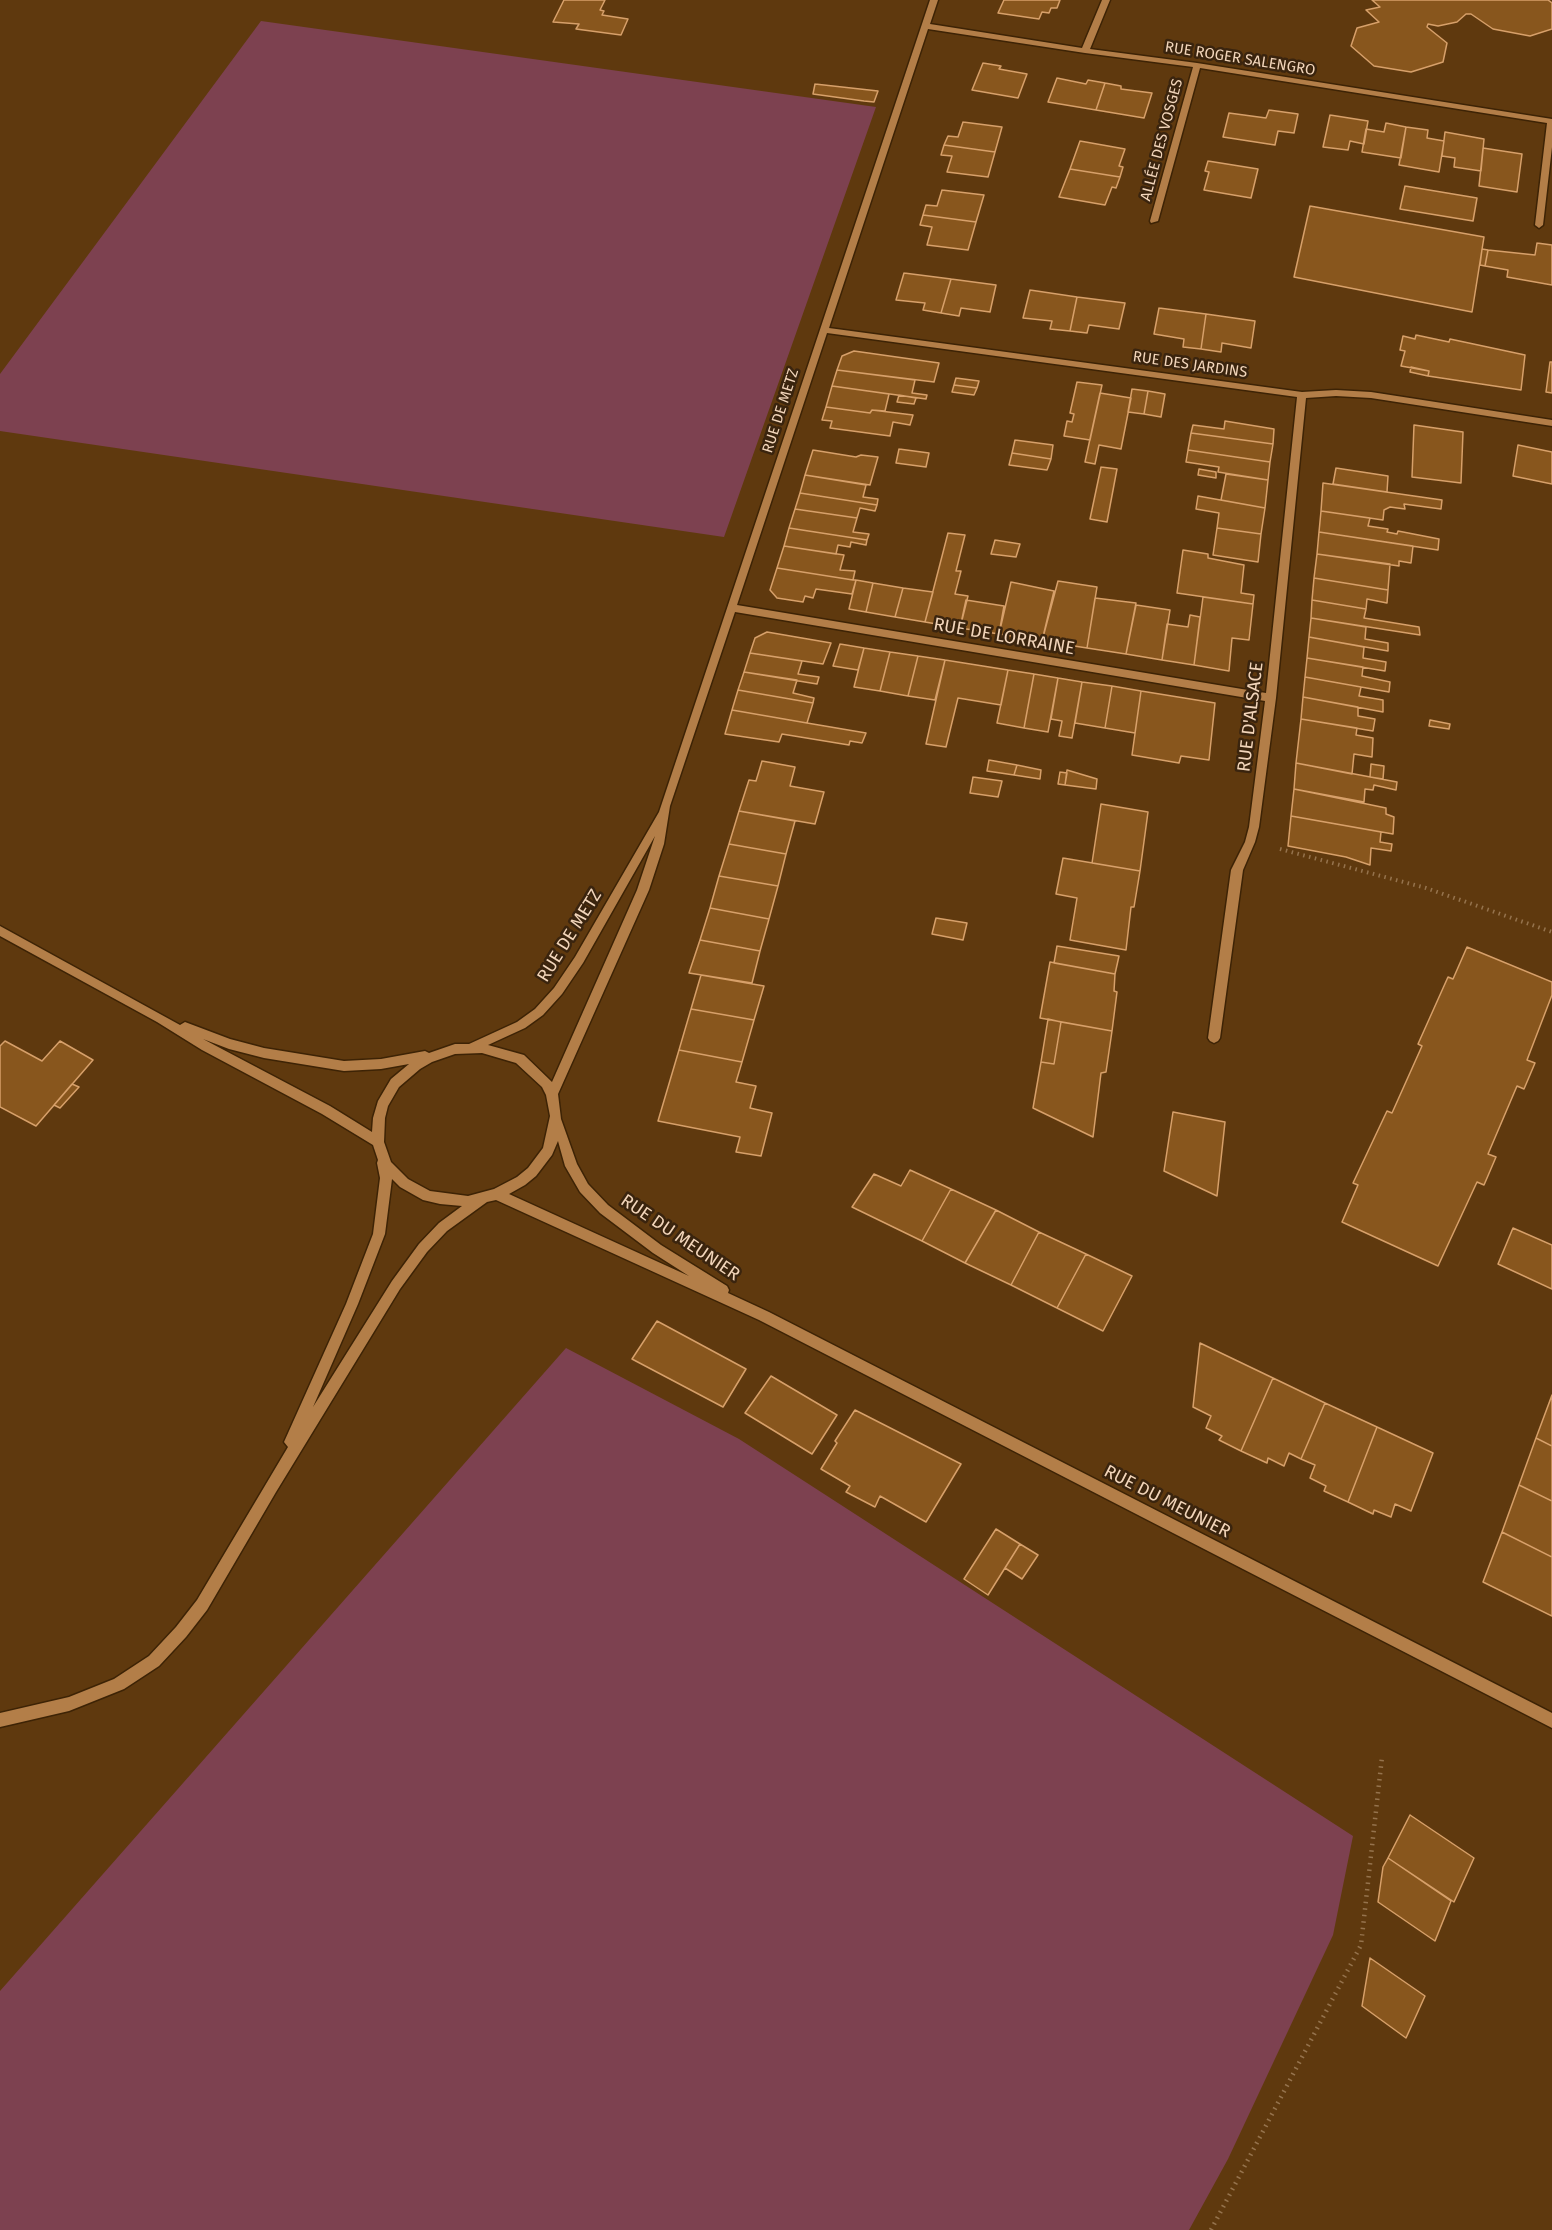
<!DOCTYPE html>
<html>
<head>
<meta charset="utf-8">
<style>
	body { margin:0 }
	canvas { display:block; background:#5f390e }
</style>
</head>
<body>
<canvas width="1552" height="2230"></canvas>
<script>
const c = document.querySelector('canvas').getContext('2d');
c.lineJoin = 'round';
function paint(path, color) { c.fillStyle = color; c.fill(path, 'evenodd'); }
const toPath = rows => new Path2D(rows.map(r => 'M' + r).join(''));
function stroke(path, color, width, dash) { c.strokeStyle = color; c.lineWidth = width; c.lineCap = dash ? 'butt' : 'round'; c.setLineDash(dash || []); c.stroke(path); }
function drawText(font, color, halo, rows, align = 'center') {
  c.font = font + ' "Fira Sans",sans-serif'; c.lineWidth = 5; c.setLineDash([]); c.textBaseline = 'middle'; c.strokeStyle = halo; c.fillStyle = color; for (const [text, x, y, turn = 0] of rows) {
    c.save(); c.translate(x, y); c.rotate((+turn || 0) * Math.PI / 180); c.textAlign = isNaN(turn) ? turn : align; if (halo) c.strokeText(text, 0, 0); c.fillText(text, 0, 0); c.restore();
  }
}
paint(toPath([
	[261,21,876,107,724,537,0,431,0,374],
	[566,1348,739,1439,1353,1836,1333,1935,1228,2159,1189,2230,0,2230,0,1991]
]), '#7d4150');
const building = toPath([
	[564,0,605,0,600,10,604,11,602,15,628,19,621,35,576,29,579,24,553,22,564,0],
	[1004,0,1060,0,1057,8,1051,8,1049,13,1042,12,1039,19,998,13,1004,0],
	[1372,0,1548,0,1552,3,1552,29,1530,36,1493,29,1471,14,1466,14,1457,22,1438,26,1428,24,1427,27,1447,43,1443,62,1411,72,1374,66,1351,46,1357,28,1379,22,1366,10,1380,7,1372,0],
	[983,63,1001,66,999,69,1027,74,1018,98,972,90,983,63],
	[1057,78,1086,84,1088,80,1105,83,1096,110,1048,102,1057,78],
	[1105,83,1121,86,1121,89,1152,93,1144,118,1096,110,1105,83],
	[815,84,878,91,874,102,864,101,813,94,815,84],
	[1269,110,1298,114,1294,133,1278,131,1275,145,1223,137,1229,113,1266,118,1269,110],
	[1330,115,1368,121,1364,144,1350,141,1348,150,1323,147,1330,115],
	[963,122,1002,127,995,152,944,145,948,136,958,137,963,122],
	[1386,123,1406,127,1401,158,1362,152,1366,129,1384,132,1386,123],
	[1406,127,1428,130,1427,138,1444,141,1439,172,1399,165,1406,127],
	[1445,132,1484,139,1481,171,1454,167,1455,158,1442,156,1445,132],
	[1080,141,1125,149,1119,166,1123,167,1120,177,1070,169,1080,141],
	[944,145,995,152,988,177,947,172,952,156,941,155,944,145],
	[1483,148,1522,154,1517,192,1479,186,1483,148],
	[1208,161,1258,169,1251,198,1204,190,1209,172,1205,171,1208,161],
	[1070,169,1120,177,1116,188,1112,187,1105,205,1059,197,1070,169],
	[1405,186,1477,198,1473,221,1400,209,1405,186],
	[942,190,984,195,976,222,923,215,926,205,937,206,942,190],
	[1310,206,1484,237,1472,312,1294,277,1310,206],
	[923,215,976,222,968,250,927,245,932,227,920,225,923,215],
	[1537,243,1552,245,1552,285,1507,277,1508,270,1485,266,1488,250,1535,255,1537,243],
	[1482,249,1488,250,1485,266,1480,265,1482,249],
	[904,273,951,279,941,313,923,310,925,303,896,300,904,273],
	[951,279,996,285,990,312,961,308,959,316,941,313,951,279],
	[1030,290,1077,297,1070,331,1050,329,1052,321,1023,318,1030,290],
	[1077,297,1125,303,1119,329,1089,325,1087,333,1070,331,1077,297],
	[1159,308,1206,314,1201,349,1183,347,1184,339,1154,334,1159,308],
	[1206,314,1255,321,1251,348,1222,343,1221,352,1201,349,1206,314],
	[1416,335,1449,342,1450,339,1525,355,1521,390,1428,376,1429,371,1401,366,1405,351,1400,350,1403,336,1415,339,1416,335],
	[854,351,939,363,934,382,837,370,842,356,854,351],
	[1550,362,1552,362,1552,393,1546,392,1550,362],
	[1411,367,1429,371,1428,376,1410,372,1411,367],
	[837,370,915,380,912,393,927,395,926,399,832,386,837,370],
	[956,378,979,381,977,388,954,385,956,378],
	[1077,382,1102,385,1090,440,1064,436,1067,421,1072,422,1074,414,1070,413,1077,382],
	[954,385,977,388,974,395,952,392,954,385],
	[832,386,889,394,885,411,872,410,870,413,826,407,832,386],
	[1132,389,1148,391,1144,414,1128,412,1132,389],
	[1148,391,1165,394,1161,417,1144,414,1148,391],
	[1100,393,1131,398,1121,449,1099,445,1095,464,1085,462,1100,393],
	[899,395,916,398,914,404,897,402,899,395],
	[826,407,870,413,872,410,913,415,910,425,893,422,890,436,830,428,832,421,822,420,826,407],
	[1225,421,1274,429,1273,444,1191,433,1193,425,1224,429,1225,421],
	[1414,425,1463,432,1461,483,1412,477,1414,425],
	[1191,433,1273,444,1270,462,1188,450,1191,433],
	[1015,440,1053,445,1051,459,1012,453,1015,440],
	[1518,445,1552,452,1552,484,1513,476,1518,445],
	[899,449,929,453,926,467,896,463,899,449],
	[813,450,856,457,861,455,878,457,870,485,805,475,813,450],
	[1188,450,1270,462,1268,480,1218,472,1219,467,1186,462,1188,450],
	[1012,453,1051,459,1047,470,1009,465,1012,453],
	[1101,467,1117,469,1107,522,1090,519,1101,467],
	[1336,468,1388,476,1387,492,1333,484,1336,468],
	[1199,469,1216,472,1216,478,1198,475,1199,469],
	[1226,474,1268,480,1265,508,1221,500,1226,474],
	[805,475,866,485,863,497,878,499,877,505,800,493,805,475],
	[1323,483,1442,500,1441,509,1404,504,1405,509,1390,507,1384,510,1383,520,1321,511,1323,483],
	[800,493,877,505,875,511,860,508,857,518,795,509,800,493],
	[1198,496,1265,508,1261,534,1217,528,1219,513,1196,509,1198,496],
	[795,509,857,518,853,532,869,534,867,540,789,528,795,509],
	[1321,511,1370,518,1368,526,1388,529,1387,532,1397,534,1398,531,1439,539,1438,550,1319,532,1321,511],
	[789,528,867,540,866,545,851,542,850,547,838,545,836,554,784,546,789,528],
	[1217,528,1261,534,1258,562,1213,555,1217,528],
	[1319,532,1413,546,1411,563,1399,561,1399,566,1317,554,1319,532],
	[948,533,965,535,956,571,961,571,955,594,968,596,960,628,925,622,948,533],
	[995,540,1020,544,1016,557,991,554,995,540],
	[784,546,844,555,840,570,855,571,853,580,777,568,784,546],
	[1183,550,1208,554,1208,558,1244,565,1241,593,1254,595,1253,604,1177,593,1183,550],
	[1317,554,1390,564,1388,590,1314,578,1317,554],
	[777,568,853,580,856,580,852,594,816,589,813,598,805,596,803,602,777,598,770,590,777,568],
	[1314,578,1388,590,1387,603,1367,599,1366,609,1312,600,1314,578],
	[856,580,873,583,866,612,849,609,856,580],
	[1058,581,1097,587,1087,648,1042,641,1058,581],
	[1011,582,1054,591,1042,641,999,634,1011,582],
	[873,583,903,588,895,617,866,612,873,583],
	[903,588,933,592,925,622,895,617,903,588],
	[1203,597,1253,604,1249,640,1232,638,1229,671,1194,665,1203,597],
	[1095,598,1136,603,1126,654,1087,648,1095,598],
	[966,600,1004,606,999,634,960,628,966,600],
	[1312,600,1366,609,1364,618,1419,627,1420,635,1311,618,1312,600],
	[1136,605,1170,610,1162,660,1126,654,1136,605],
	[1190,615,1200,617,1194,665,1162,660,1167,624,1188,627,1190,615],
	[1311,618,1366,627,1365,639,1388,643,1388,651,1309,637,1311,618],
	[767,632,831,643,823,664,750,653,755,638,767,632],
	[1309,637,1364,647,1363,658,1386,662,1385,671,1307,658,1309,637],
	[840,644,864,648,858,670,833,666,840,644],
	[864,648,890,652,880,691,854,687,864,648],
	[890,652,918,656,908,696,880,691,890,652],
	[750,653,802,661,798,674,819,677,817,684,744,672,750,653],
	[918,656,945,660,935,700,908,696,918,656],
	[1307,658,1363,667,1362,676,1390,682,1389,692,1305,677,1307,658],
	[945,660,1008,670,1001,705,958,698,946,747,926,744,945,660],
	[1008,670,1034,674,1024,728,997,723,1008,670],
	[744,672,797,680,793,693,814,698,813,703,738,690,744,672],
	[1034,674,1058,678,1048,732,1024,728,1034,674],
	[1305,677,1361,687,1359,696,1383,700,1383,712,1303,697,1305,677],
	[1058,678,1082,682,1072,738,1059,736,1062,721,1051,719,1058,678],
	[1082,682,1112,686,1105,728,1075,723,1082,682],
	[1112,686,1141,691,1135,733,1105,728,1112,686],
	[738,690,813,703,807,723,732,710,738,690],
	[1141,691,1215,703,1209,760,1181,756,1179,763,1132,755,1141,691],
	[1303,697,1358,707,1358,716,1375,719,1373,731,1301,719,1303,697],
	[732,710,807,723,866,733,862,743,850,741,849,745,782,734,779,742,725,734,732,710],
	[1301,719,1357,728,1356,735,1373,738,1372,757,1354,754,1352,774,1296,763,1301,719],
	[1430,720,1450,724,1449,729,1429,726,1430,720],
	[989,760,1017,765,1014,775,987,771,989,760],
	[762,761,795,767,790,786,824,792,815,824,739,811,749,780,756,781,762,761],
	[1296,763,1397,782,1396,790,1374,785,1373,790,1365,789,1364,802,1294,789,1296,763],
	[1371,764,1384,766,1383,779,1370,777,1371,764],
	[1017,765,1041,770,1040,779,1014,775,1017,765],
	[1067,770,1097,779,1096,789,1065,785,1067,770],
	[1060,772,1067,773,1065,785,1058,784,1060,772],
	[973,777,1002,781,998,797,970,793,973,777],
	[1294,789,1386,808,1386,814,1394,817,1393,834,1291,816,1294,789],
	[1101,804,1148,812,1140,871,1092,863,1101,804],
	[739,811,795,821,786,854,729,844,739,811],
	[1291,816,1381,832,1380,842,1392,844,1391,851,1371,848,1370,865,1346,857,1288,846,1291,816],
	[729,844,786,854,778,886,719,876,729,844],
	[1063,858,1140,871,1134,907,1131,907,1126,950,1070,940,1077,898,1056,894,1063,858],
	[719,876,778,886,769,919,710,908,719,876],
	[710,908,769,919,760,951,700,940,710,908],
	[936,918,967,923,963,940,932,934,936,918],
	[700,940,760,951,752,983,689,973,700,940],
	[1057,946,1119,956,1115,974,1054,963,1057,946],
	[1467,947,1552,982,1552,995,1527,1060,1535,1063,1524,1089,1517,1086,1488,1154,1496,1157,1484,1185,1477,1182,1438,1266,1342,1222,1358,1185,1353,1183,1387,1111,1392,1113,1422,1046,1418,1044,1448,977,1453,979,1467,947],
	[1050,962,1115,974,1114,991,1117,992,1112,1031,1040,1018,1050,962],
	[701,975,764,986,754,1020,691,1009,701,975],
	[691,1009,754,1020,742,1062,679,1050,691,1009],
	[1048,1019,1061,1022,1054,1064,1041,1062,1048,1019],
	[1061,1022,1112,1031,1106,1072,1101,1073,1093,1137,1033,1108,1041,1062,1054,1064,1061,1022],
	[5,1041,42,1061,60,1041,93,1060,36,1126,0,1107,0,1046,5,1041],
	[679,1050,742,1062,736,1082,756,1086,750,1108,772,1113,761,1156,736,1152,740,1137,658,1121,679,1050],
	[72,1084,79,1087,60,1108,54,1105,72,1084],
	[1173,1112,1225,1122,1217,1196,1164,1171,1173,1112],
	[910,1170,951,1189,922,1241,852,1207,874,1174,901,1186,910,1170],
	[951,1189,996,1210,965,1263,922,1241,951,1189],
	[996,1210,1039,1232,1011,1285,965,1263,996,1210],
	[1513,1228,1552,1245,1552,1289,1498,1264,1513,1228],
	[1039,1232,1086,1254,1057,1308,1011,1285,1039,1232],
	[1086,1254,1132,1276,1103,1331,1057,1308,1086,1254],
	[657,1321,746,1369,723,1407,632,1359,657,1321],
	[1200,1343,1273,1378,1241,1451,1219,1440,1222,1436,1206,1428,1211,1416,1193,1407,1200,1343],
	[771,1376,837,1415,812,1454,745,1413,771,1376],
	[1273,1378,1325,1403,1301,1459,1289,1453,1284,1466,1268,1458,1267,1463,1241,1451,1273,1378],
	[1552,1395,1552,1446,1536,1438,1552,1395],
	[1325,1403,1377,1427,1348,1502,1324,1491,1326,1486,1310,1478,1315,1465,1301,1459,1325,1403],
	[855,1410,961,1464,926,1522,880,1496,875,1507,846,1492,850,1486,821,1469,837,1443,835,1441,855,1410],
	[1377,1427,1433,1453,1411,1511,1395,1504,1391,1517,1374,1510,1373,1514,1348,1502,1377,1427],
	[1536,1438,1552,1446,1552,1501,1519,1485,1536,1438],
	[1519,1485,1552,1501,1552,1557,1502,1532,1519,1485],
	[996,1529,1020,1544,988,1595,964,1579,996,1529],
	[1502,1532,1552,1557,1552,1616,1483,1582,1502,1532],
	[1020,1544,1038,1555,1022,1579,1005,1568,1020,1544],
	[1410,1815,1474,1858,1454,1902,1388,1858,1410,1815],
	[1388,1858,1451,1901,1435,1941,1378,1902,1383,1867,1388,1858],
	[1370,1958,1425,1996,1406,2038,1362,2006,1370,1958]
]);
paint(building, '#88561d');
stroke(building, '#d7a06a', 1.5);
const street = toPath([
	[930,0,938,0,930,24,1082,48,1102,0,1110,0,1090,49,1197,63,1552,119,1552,147,1543,225,1539,228,1535,225,1547,123,1200,68,1158,221,1151,223,1150,221,1193,67,1085,53,928,29,829,328,1302,392,1336,390,1371,392,1552,420,1552,426,1371,398,1336,396,1306,398,1276,698,1259,827,1255,842,1243,870,1220,1038,1218,1041,1214,1043,1210,1041,1208,1038,1231,870,1245,842,1249,827,1265,701,735,612,670,806,664,844,649,890,558,1094,561,1119,577,1164,588,1184,608,1205,661,1245,727,1286,729,1290,728,1293,769,1312,1552,1713,1552,1728,759,1320,496,1200,487,1202,447,1231,427,1252,400,1289,276,1492,207,1610,186,1637,159,1666,124,1689,69,1711,0,1727,0,1713,69,1697,114,1679,149,1656,176,1627,197,1600,288,1447,284,1442,346,1304,373,1234,380,1178,377,1163,378,1160,373,1145,322,1114,202,1050,157,1022,0,936,0,926,180,1025,185,1022,230,1039,264,1048,344,1061,381,1059,425,1051,429,1053,455,1044,469,1044,517,1022,535,1009,554,988,575,957,659,812,930,0],
	[827,333,1297,397,1266,693,737,605,827,333],
	[655,836,637,890,552,1082,524,1055,488,1045,525,1028,543,1015,562,994,583,963,655,836],
	[203,1039,229,1049,264,1058,344,1071,381,1069,409,1064,391,1079,378,1101,373,1118,372,1132,330,1106,203,1039],
	[482,1053,516,1063,542,1087,546,1095,550,1116,543,1148,528,1168,517,1177,494,1189,468,1196,430,1191,408,1179,391,1162,384,1142,385,1118,388,1106,399,1087,420,1069,432,1062,455,1054,482,1053],
	[558,1141,565,1166,580,1192,600,1213,653,1253,689,1276,509,1194,525,1185,536,1176,552,1155,558,1141],
	[392,1179,400,1187,423,1200,440,1204,462,1206,439,1223,419,1244,392,1281,313,1407,358,1304,385,1234,392,1179]
]);
stroke(street, '#3d2305', 3);
stroke(toPath([
	[1280,849,1426,888,1552,932]
]), '#95734d', 4, [1.5, 4.5]);
stroke(toPath([
	[1211,2230,1361,1945,1382,1757]
]), '#95734d', 4.5, [1.5, 5]);
paint(street, '#b37e48');
drawText('15px', '#f2d5ba', '#3a240e', [
	["RUE ROGER SALENGRO",1240,59,9],
	["ALLÉE DES VOSGES",1162,140,-75],
	["RUE DES JARDINS",1190,365,8],
	["RUE DE METZ",781,411,-72]
]);
drawText('18px', '#f2d5ba', '#3a240e', [
	["RUE DE LORRAINE",1004,637,10],
	["RUE D'ALSACE",1251,717,-83],
	["RUE DE METZ",570,936,-58],
	["RUE DU MEUNIER",680,1238,34],
	["RUE DU MEUNIER",1167,1502,27]
]);
</script>
</body>
</html>
